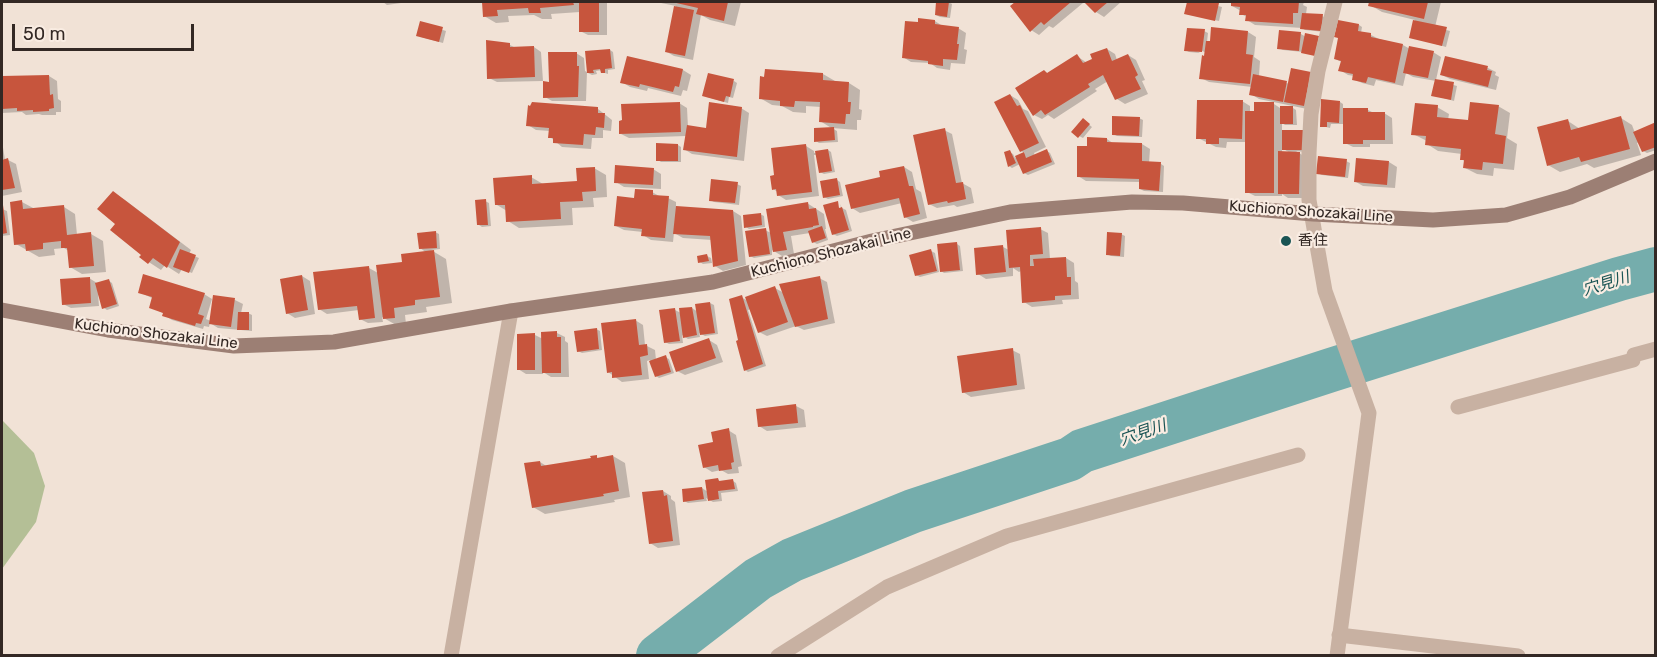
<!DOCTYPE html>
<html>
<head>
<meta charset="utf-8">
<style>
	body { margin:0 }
	#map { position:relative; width:1657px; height:657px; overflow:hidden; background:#f1e2d6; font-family:Rubik,sans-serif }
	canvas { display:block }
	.frame { position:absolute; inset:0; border:3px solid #332824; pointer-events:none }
	.scale { position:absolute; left:12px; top:24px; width:182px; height:27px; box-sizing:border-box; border:3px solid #332824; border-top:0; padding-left:8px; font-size:18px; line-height:21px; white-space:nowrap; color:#332824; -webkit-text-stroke:4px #f9ece2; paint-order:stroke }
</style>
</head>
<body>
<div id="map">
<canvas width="1657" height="657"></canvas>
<div class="frame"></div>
<div class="scale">50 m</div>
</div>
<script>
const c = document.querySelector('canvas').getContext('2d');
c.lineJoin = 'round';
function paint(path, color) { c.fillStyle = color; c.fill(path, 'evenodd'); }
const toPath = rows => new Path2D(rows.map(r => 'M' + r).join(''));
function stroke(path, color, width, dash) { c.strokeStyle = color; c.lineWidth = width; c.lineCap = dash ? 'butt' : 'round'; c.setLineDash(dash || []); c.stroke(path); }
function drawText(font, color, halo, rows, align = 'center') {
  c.font = font + ' Rubik,"Noto Sans JP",sans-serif'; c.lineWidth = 4.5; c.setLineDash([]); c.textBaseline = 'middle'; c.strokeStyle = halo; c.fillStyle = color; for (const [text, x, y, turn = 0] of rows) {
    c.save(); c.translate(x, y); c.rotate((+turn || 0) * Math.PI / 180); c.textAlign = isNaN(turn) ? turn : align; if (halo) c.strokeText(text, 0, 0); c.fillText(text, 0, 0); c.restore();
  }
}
paint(toPath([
	[2,420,34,453,45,486,36,522,2,569]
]), '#b4bf96');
paint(toPath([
	[383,2,408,2,387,5],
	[483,2,607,2,607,35,588,35,580,31,580,12,551,14,552,19,542,19,534,15,508,16,509,22,496,23,484,16],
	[656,2,741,2,735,26,710,20,701,15,693,60,674,56,667,52,676,6],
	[938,2,948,2,952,4,950,18,940,17,936,15],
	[1017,2,1082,2,1083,3,1053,28,1049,26,1039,35,1031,30,1012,6],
	[1086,2,1121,2,1104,17,1096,12],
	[1188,2,1201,2,1222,7,1219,21,1186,14],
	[1232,2,1304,2,1303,5,1307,7,1306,14,1322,16,1326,18,1325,32,1305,30,1302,28,1255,25,1247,20,1247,17,1241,14,1241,11,1232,6],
	[1371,2,1441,2,1435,27,1450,31,1446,47,1411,37,1415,20,1382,12,1370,5],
	[935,21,944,27,958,28,966,33,964,49,967,50,965,64,951,63,950,70,937,68,930,63,911,62,903,57,919,24],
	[1339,22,1359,25,1362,27,1361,33,1371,35,1379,39,1403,45,1410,49,1433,52,1441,57,1436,80,1457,86,1454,101,1433,95,1436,81,1413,77,1406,73,1403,86,1376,80,1374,86,1362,83,1354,79,1354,76,1348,75,1340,70,1342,62,1335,59,1340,38],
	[421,23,446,31,443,43,421,37],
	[1204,31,1208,33,1207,42,1248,32,1256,37,1254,57,1260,61,1259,76,1290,84,1310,74,1312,110,1259,99,1251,94,1252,87,1209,82,1201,78,1206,53,1196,47,1195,50,1200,53,1189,52,1185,50],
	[1281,32,1301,34,1306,37,1303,52,1283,50,1279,48],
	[510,45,516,48,534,47,541,52,543,81,497,82,489,78],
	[1107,49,1115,54,1117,60,1128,55,1136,60,1145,80,1142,81,1148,94,1125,104,1117,99,1108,81,1095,89,1097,91,1054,119,1048,115,1042,119,1034,115,1044,71,1049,74,1077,56,1087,63],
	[610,50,613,52,615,69,608,70,608,74,602,72,602,70,596,71,597,74,592,75,588,73],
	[576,53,584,58,585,71,587,72,586,101,552,101,545,97,550,83],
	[628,58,683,70,691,75,687,91,683,90,681,96,648,88,647,91,630,87,622,82],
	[1446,58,1488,68,1496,72,1495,75,1499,77,1496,90,1450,79,1442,75],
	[823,74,835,81,849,83,860,90,859,109,862,110,861,120,857,120,857,130,832,128,837,131,838,142,819,143,816,141,833,129,820,121,821,107,806,106,806,113,793,112,782,106,772,105,760,98],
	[49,76,57,81,58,99,61,101,61,112,56,112,56,115,42,115,39,114,26,115,22,112,2,113,2,78],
	[734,81,737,83,733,98,729,97,728,103,707,97],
	[1010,95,1018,100,1023,109,1028,111,1046,147,1034,153,1035,156,1047,151,1050,153,1055,164,1028,175,1024,173,1020,164,1012,168,1009,166,1009,152,1013,154,1015,158,1025,153,1021,151],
	[1242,101,1250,106,1250,113,1274,104,1280,108,1293,108,1296,110,1297,125,1285,125,1282,123,1282,131,1303,132,1306,152,1296,151,1307,158,1307,198,1288,198,1282,194,1282,196,1255,196,1247,192,1247,142,1227,142,1226,148,1216,147,1198,138],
	[1282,148,1290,153,1282,153],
	[1340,102,1343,104,1343,110,1368,110,1374,113,1384,113,1392,118,1393,144,1370,144,1370,147,1353,147,1345,143,1345,124,1331,124,1330,128,1322,126],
	[679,103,687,108,688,127,707,129,741,108,749,113,744,161,692,154,684,149,686,136,629,138,621,134],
	[1498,106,1510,113,1507,138,1517,144,1514,170,1494,168,1493,176,1477,174,1465,168,1466,162,1461,159,1462,154,1438,151,1427,144,1427,141,1413,134,1437,107,1449,114,1448,120,1469,122],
	[598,109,612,120,611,131,603,130,603,138,592,138,591,149,562,147,550,137,550,131,536,130,528,125],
	[1139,118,1143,120,1142,137,1117,136,1113,134],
	[1621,118,1632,125,1635,133,1656,124,1656,150,1647,153,1643,151,1639,142,1637,143,1641,155,1594,168,1587,164,1560,172,1548,165,1568,121,1580,129],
	[1086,122,1092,127,1083,138,1079,136],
	[944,130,952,134,962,183,971,188,974,203,957,207,954,205,937,208,929,204],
	[1107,139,1114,144,1142,144,1150,149,1149,163,1161,164,1164,166,1163,192,1144,191,1140,189,1141,182,1086,181,1078,176,1088,147],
	[2,141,5,160,8,160,16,164,22,192,2,196],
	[678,145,681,147,681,162,661,162,658,160],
	[806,146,814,151,814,153,828,150,831,152,835,172,824,174,820,172,817,155,814,155,819,196,786,200,778,195,778,192,773,189],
	[1346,161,1350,163,1348,178,1322,175,1318,173],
	[1389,162,1397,167,1395,188,1363,186,1356,182],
	[904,167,912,172,916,189,921,192,927,218,913,222,905,217,902,203,860,213,852,208,882,178],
	[594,168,606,175,607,197,593,198,594,207,572,208,573,225,519,228,508,221,507,211,497,205,531,177,543,184,579,183],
	[653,169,661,174,661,189,624,187,616,182],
	[837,180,840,182,843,196,828,199,824,197],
	[737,184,741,186,739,205,714,202,710,200],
	[652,192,661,197,668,198,676,202,676,207,733,211,741,216,746,265,723,271,715,266,712,240,683,238,674,233,673,242,651,240,643,235,643,232,624,230,616,226,636,199],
	[113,193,125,200,191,250,189,254,199,258,192,273,182,269,179,274,165,265,161,270,141,257,143,255,117,223],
	[485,201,489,203,491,226,482,227,479,225],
	[22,202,35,209,64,207,75,214,77,235,91,234,103,241,106,272,82,274,70,267,69,251,64,248,54,249,55,255,39,257,16,244],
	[807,203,824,214,826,229,825,229,828,240,817,244,813,242,810,233,791,236,794,254,782,256,772,250,772,255,754,258,750,256,765,230,771,233],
	[837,203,840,215,843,214,840,204,842,208,846,210,852,231,837,236,833,234,825,206,838,203,839,203],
	[2,209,7,211,10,235,2,236],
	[760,214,764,216,765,227,749,229,746,227],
	[1040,229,1048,233,1050,259,1066,258,1074,263,1075,281,1078,283,1079,299,1062,300,1063,304,1032,307,1024,302,1021,271,1019,272,1013,268,1013,276,986,279,978,274,1003,247,1009,250],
	[435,232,439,234,440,249,431,250,446,259,452,303,426,307,427,312,405,315,406,324,396,325,382,317,383,322,368,323,360,319,359,310,327,314,319,309,369,268,378,273,427,253,420,248],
	[1121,234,1125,236,1124,257,1111,256,1107,254],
	[957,244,960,246,963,271,944,273,941,271],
	[931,251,935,253,939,272,920,277,916,275],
	[707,256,711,258,712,263,703,264,700,262],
	[302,276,310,281,315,314,295,318,287,313],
	[89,278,97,283,108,280,112,283,119,306,107,310,104,308,98,294,99,306,71,308,63,304],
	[819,278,827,282,835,323,804,330,796,326,767,336,759,332,751,309,748,310,766,366,748,372,745,370,741,297,748,301,775,288,784,293],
	[139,292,204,294,212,299,206,319,211,321,214,296,235,300,243,304,241,313,248,313,252,315,252,331,218,328,210,323,209,327,204,326,203,329,172,320,164,315,165,314,151,307,154,299],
	[710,303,714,305,718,334,705,336,699,333,700,337,688,339,682,335,683,343,669,344,665,342,675,310,681,313,692,308,698,312],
	[635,320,643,325,645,345,655,350,656,360,665,357,669,359,674,373,659,378,656,376,650,360,647,361,649,379,622,382,608,372],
	[596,329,600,331,602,350,582,353,578,351],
	[557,333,565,337,565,341,568,343,569,377,551,377,543,372,543,374,526,374,518,369,535,335,543,339],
	[709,340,717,345,723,362,685,375,677,371],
	[1012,350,1020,354,1025,389,971,397,963,392],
	[796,406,804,410,806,427,767,431,759,426],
	[728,430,736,435,742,466,738,467,739,473,728,474,721,470,712,472,704,467,714,443],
	[613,456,625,463,630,497,614,500,615,502,545,514,533,507,540,462,548,467,593,459,596,457,600,459],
	[718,480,722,482,733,481,736,483,738,491,721,493,722,501,713,502,706,498,707,501,688,503,684,501,702,488,708,492],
	[663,491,671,496,671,499,675,502,680,545,658,548,650,543]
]), '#0003');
stroke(toPath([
	[658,656,758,579,792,560,913,511,1070,459,1082,451,1331,370,1619,279,1656,269]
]), '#75adac', 44);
paint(toPath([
	[482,2,573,2,574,5,540,8,541,13,529,13,528,8,497,10,498,16,483,17],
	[579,2,599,2,599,32,579,32],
	[672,2,728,2,724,21,696,14,698,8],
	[936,2,949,2,947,17,935,15],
	[1015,2,1071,2,1044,25,1041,22,1030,32,1010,6],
	[1084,2,1108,2,1095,13],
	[1187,2,1209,2,1219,3,1215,21,1184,14],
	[1231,2,1299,2,1298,13,1293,13,1293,24,1245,21,1246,15,1239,15,1240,7,1231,6],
	[1369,2,1428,2,1424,19,1368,6],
	[674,6,694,10,685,56,665,52],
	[1302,13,1323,14,1321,31,1300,29],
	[918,18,935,20,935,24,959,27,957,44,959,44,957,60,943,59,943,66,928,64,928,61,902,58,905,21,918,22],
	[1338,20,1359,24,1358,31,1371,33,1371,37,1403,44,1395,83,1368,77,1366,83,1352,80,1353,74,1338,71,1341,61,1334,59,1338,38,1334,37],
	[1413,20,1447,27,1442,46,1409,38],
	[420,21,443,27,439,42,416,36],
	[1211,27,1248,31,1246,54,1253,55,1250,84,1199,79,1202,55,1204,56,1206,41,1210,41],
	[1187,28,1205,29,1202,52,1184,51],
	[1279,30,1301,32,1299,51,1277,49],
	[1305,33,1319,36,1315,56,1301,53],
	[486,40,510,43,510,47,534,46,535,77,487,79],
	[1409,46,1434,51,1428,78,1403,73],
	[1107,48,1112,61,1128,54,1138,75,1135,77,1141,89,1115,100,1103,75,1088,84,1090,87,1045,115,1041,110,1033,116,1015,88,1044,70,1047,73,1077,54,1083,63,1092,59,1090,54],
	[610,49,612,68,605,69,605,73,601,73,600,69,593,70,594,73,587,73,585,51],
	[548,52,577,52,577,66,579,66,578,97,543,98,543,81,549,82],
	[627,56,683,69,679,87,675,86,673,92,640,84,639,87,620,83],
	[1445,56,1488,66,1487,70,1492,71,1488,87,1440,75],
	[1291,68,1311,72,1304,106,1284,102],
	[765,69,823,73,823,80,849,82,848,102,851,102,850,114,846,114,845,124,819,122,820,102,795,101,794,107,780,106,780,101,759,99,760,76,764,77],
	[708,73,734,79,730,97,726,96,724,102,702,96],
	[1253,74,1287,81,1283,102,1249,95],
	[49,75,50,95,53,94,54,108,49,109,49,111,33,112,33,110,17,111,17,108,2,109,2,76],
	[1435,79,1454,82,1451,100,1431,96],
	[1010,94,1017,106,1020,105,1039,143,1020,152,994,102],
	[1321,99,1340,101,1339,123,1327,122,1327,127,1320,127],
	[1197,100,1243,100,1242,139,1219,138,1219,144,1206,144,1206,139,1196,139],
	[532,102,598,107,598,113,605,113,604,128,596,127,595,135,584,134,583,145,553,143,553,138,548,138,549,128,526,126,528,105,530,106],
	[680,102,681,132,619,134,619,121,622,120,621,104],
	[709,102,742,107,737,157,683,150,687,125,706,128],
	[1254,102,1274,102,1274,193,1245,193,1245,111,1254,111],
	[1470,102,1499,105,1495,134,1506,136,1503,164,1483,162,1482,170,1463,168,1464,160,1460,160,1461,149,1425,145,1426,136,1411,135,1415,103,1438,105,1437,117,1468,120],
	[1280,106,1293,106,1293,124,1280,124],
	[1343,108,1368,108,1368,112,1385,112,1385,140,1363,140,1363,144,1343,144],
	[1112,116,1140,117,1139,136,1112,135],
	[1621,116,1630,149,1581,162,1579,157,1547,166,1537,127,1568,119,1571,130],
	[1083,118,1090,124,1078,138,1071,132],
	[1656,122,1656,147,1642,152,1633,132],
	[834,127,835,140,814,142,814,128],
	[945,128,956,183,963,182,966,199,948,203,947,201,928,205,913,135],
	[1282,130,1303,130,1303,150,1282,150],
	[1087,137,1107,138,1107,142,1142,143,1142,161,1161,162,1159,191,1139,189,1139,179,1077,177,1077,146,1087,146],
	[656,143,678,144,678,161,656,161],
	[806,144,812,192,777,196,776,189,772,190,770,176,774,175,771,148],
	[828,149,832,171,819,173,815,151],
	[1047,149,1052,162,1023,174,1015,156,1024,152,1026,158],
	[1010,150,1016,163,1008,167,1004,152],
	[1278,151,1300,152,1299,194,1278,194],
	[1318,156,1347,159,1345,177,1316,174],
	[8,158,15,188,2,190,2,160],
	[1356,158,1389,161,1387,185,1354,182],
	[615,165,654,168,653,185,614,183],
	[904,166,909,186,913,186,920,214,904,218,899,198,851,209,845,185,880,177,879,171],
	[595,167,596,191,582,192,583,201,560,202,561,219,506,222,505,205,495,205,493,178,532,175,532,184,577,181,576,168],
	[837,178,840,195,823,198,820,181],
	[711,179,738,182,735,203,709,201],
	[635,189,653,190,653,195,669,196,665,238,641,236,642,229,614,226,617,196,634,198],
	[113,191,180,242,167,268,153,258,148,264,139,257,141,255,110,230,115,224,97,209],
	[486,199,488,225,477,225,475,200],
	[22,200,23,209,64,205,67,235,91,232,94,266,69,268,67,248,61,248,61,241,43,243,43,249,26,251,25,244,14,245,10,202],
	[838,201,839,208,842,207,849,230,832,235,823,205],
	[808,202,809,209,816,208,819,225,813,226,813,227,783,232,787,250,773,252,766,209],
	[2,205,3,205,7,233,2,234],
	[676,206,733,210,738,261,713,267,710,236,673,234],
	[761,213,762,225,744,228,743,215],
	[822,226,826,238,812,243,808,231],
	[1041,227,1043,254,1030,255,1030,266,1034,266,1033,259,1066,257,1067,277,1071,277,1071,295,1055,296,1055,300,1022,303,1020,267,1009,268,1006,230],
	[766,228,770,254,749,257,745,231],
	[436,231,437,248,419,249,417,233],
	[1107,232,1122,233,1120,256,1106,255],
	[957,242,960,270,940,272,937,244],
	[1003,245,1006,272,976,275,974,248],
	[180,249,196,255,189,273,173,267],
	[931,249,937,271,915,276,909,255],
	[434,250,440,297,415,300,415,305,394,308,395,318,383,319,376,265,402,262,401,254],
	[707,254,709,261,698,263,697,256],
	[369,266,375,318,359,320,357,306,318,310,313,272],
	[143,274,205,293,198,314,204,316,201,324,196,323,195,326,162,316,163,313,149,308,152,297,138,293],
	[302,275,308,310,286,314,280,279],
	[820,276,828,319,795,327,779,284],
	[90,277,91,303,62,305,60,279],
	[109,279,117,304,102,309,95,283],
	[775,286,788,322,758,333,745,297],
	[213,295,235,298,231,327,209,324],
	[742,295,763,364,744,371,736,341,738,340,729,299],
	[710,302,715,333,700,335,695,304],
	[692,307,697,335,683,338,679,308],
	[675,308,680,341,664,343,659,310],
	[238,312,249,312,249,330,237,330],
	[636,319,639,345,647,344,648,355,640,357,642,375,612,378,612,372,607,373,601,323],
	[597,328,599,349,577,352,574,331],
	[557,331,557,337,561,337,561,373,542,373,541,332],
	[535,333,535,370,517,370,517,334],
	[709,338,716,358,676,372,669,352],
	[1013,348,1017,385,962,393,957,356],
	[666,355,671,372,655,377,649,361],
	[796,404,798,423,758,427,756,409],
	[729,428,734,462,731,463,732,469,719,471,718,465,703,468,698,445,713,442,711,432],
	[597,455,597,458,613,455,619,491,603,494,604,496,532,508,524,463,540,461,541,466,591,458,590,456],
	[718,478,719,481,733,479,735,489,718,491,719,499,708,501,705,480],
	[702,487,704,499,683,502,682,489],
	[663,490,664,496,667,495,673,541,649,544,642,492]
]), '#c7553d');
stroke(toPath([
	[1335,2,1318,71,1311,114,1309,153,1309,200,1325,291,1369,413,1337,656],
	[1458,407,1633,360,1634,355,1656,349],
	[1339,635,1518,656],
	[451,656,511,311],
	[778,656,887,587,1007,536,1298,455]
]), '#c8b1a2', 15);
stroke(toPath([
	[2,310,108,330,234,346,334,342,511,311,713,282,872,241,1010,212,1132,202,1183,203,1313,214,1433,220,1506,215,1570,197,1656,161]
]), '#9c7f74', 15);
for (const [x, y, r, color] of [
	[1286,241,6,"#1a5454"]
]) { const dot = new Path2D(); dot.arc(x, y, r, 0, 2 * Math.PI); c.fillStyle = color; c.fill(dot); stroke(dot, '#f9ece2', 2); }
drawText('15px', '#332824', '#f9ece2', [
	["Kuchiono Shozakai Line",1311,212,4],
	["Kuchiono Shozakai Line",831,253,-14],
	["Kuchiono Shozakai Line",156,334,7]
]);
drawText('15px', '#332824', '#f9ece2', [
	["香住",1298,241]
], 'left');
drawText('italic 16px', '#1a5454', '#f9ece2', [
	["穴見川",1606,284,-17],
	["穴見川",1143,433,-19]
]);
</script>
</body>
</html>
